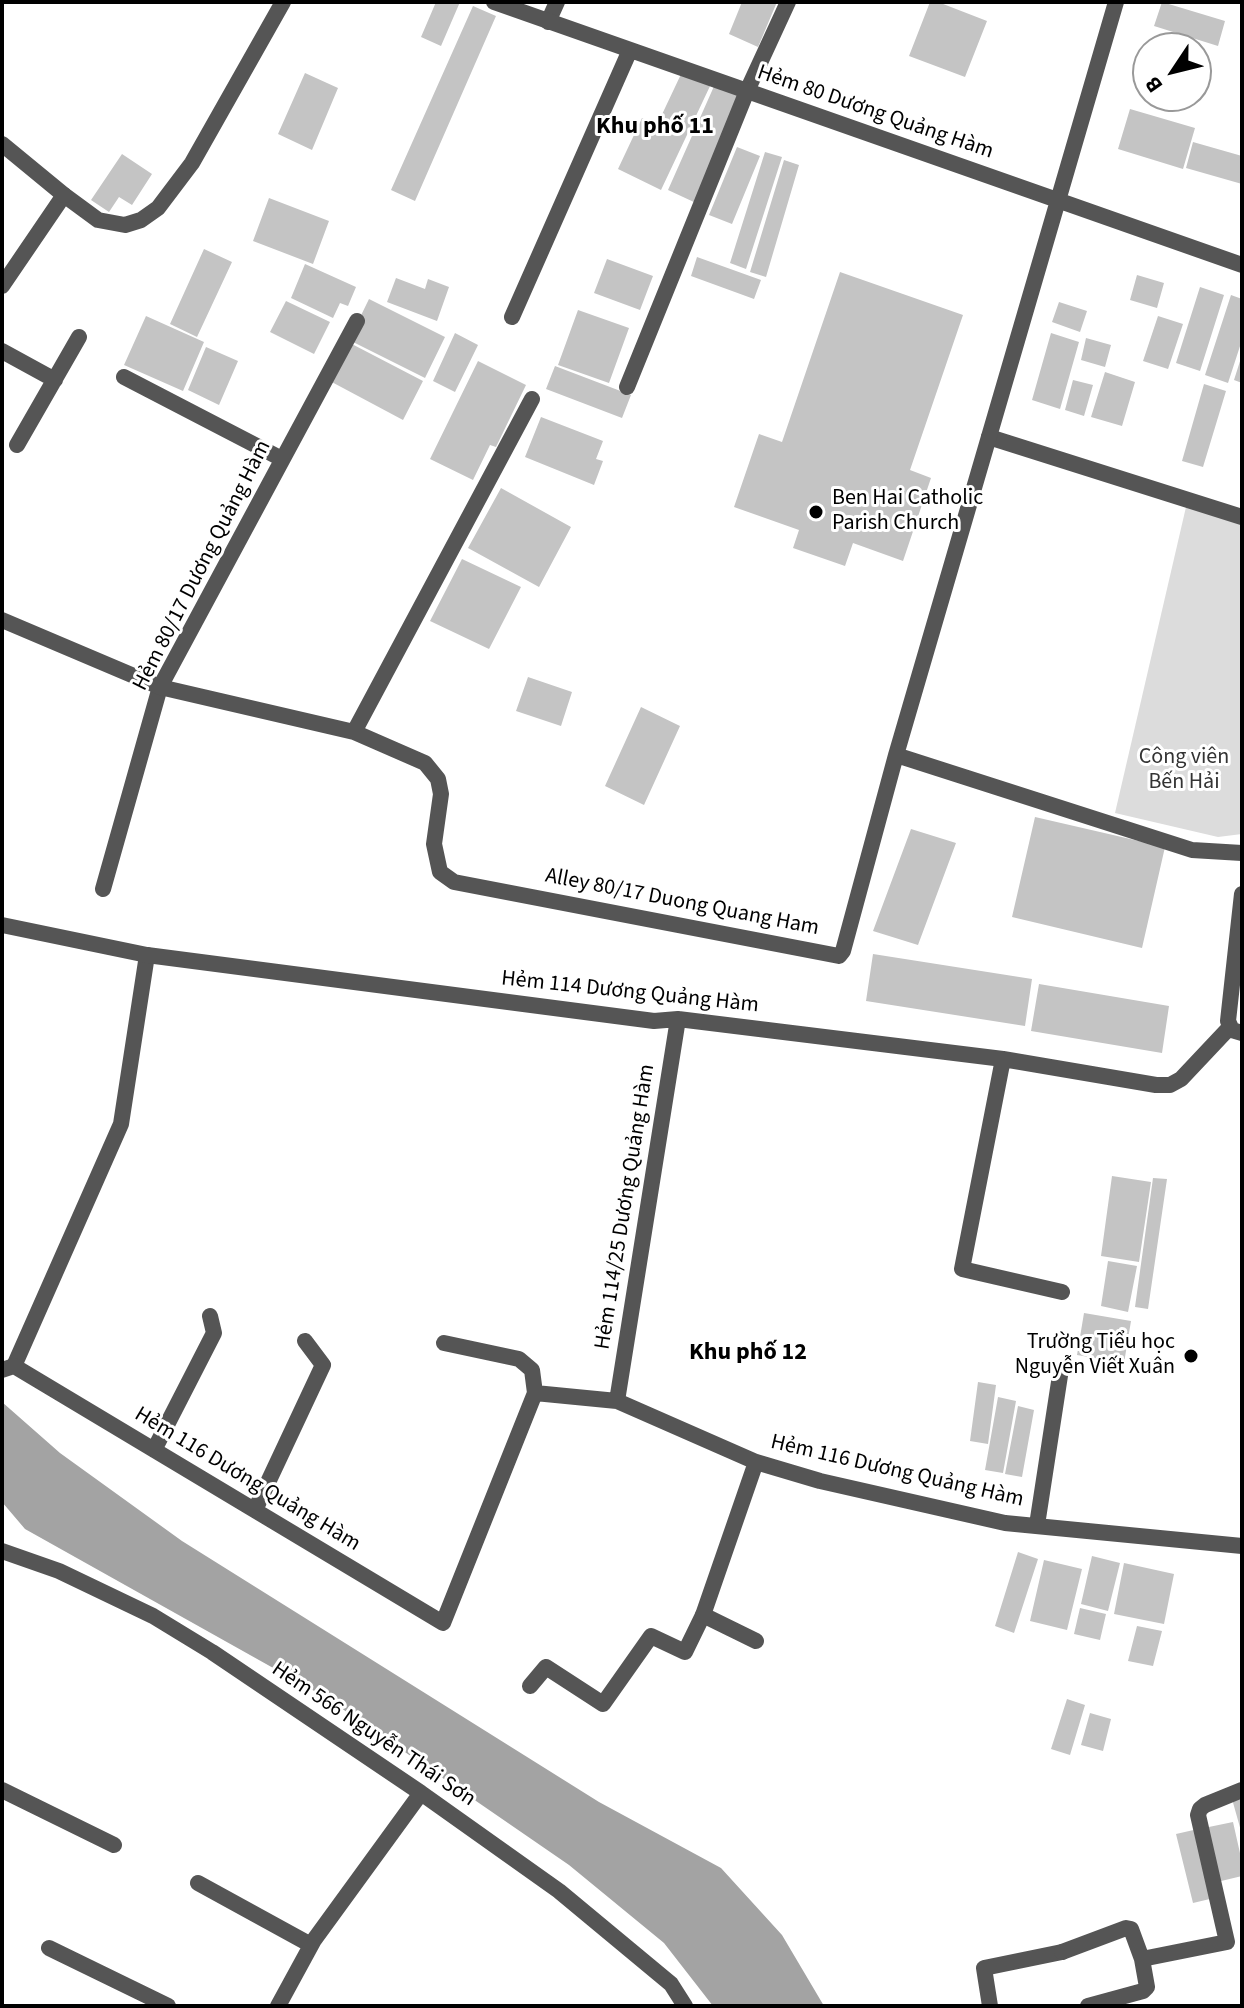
<!DOCTYPE html>
<html>
<head>
<meta charset="utf-8">
<style>
	body { margin:0 }
	#map { position:relative; width:1244px; height:2008px; overflow:hidden; background:#fff; font-family:"Source Sans 3",sans-serif }
	canvas { display:block }
	.frame { position:absolute; inset:0; border:4px solid #000; pointer-events:none }
	.north { position:absolute; left:1132px; top:32px; width:80px; height:80px; box-sizing:border-box; background:#fff; border:2px solid #999; border-radius:50%; rotate:235deg; font-size:22px; font-weight:700; line-height:32px; text-align:center; color:#000 }
	.north::after { content:''; display:block; margin:auto; width:28px; height:36px; background:#000; clip-path:polygon(50% 0,100% 100%,50% 72%,0 100%) }
</style>
</head>
<body>
<div id="map">
<canvas width="1244" height="2008"></canvas>
<div class="frame"></div>
<div class="north">B</div>
</div>
<script>
const c = document.querySelector('canvas').getContext('2d');
c.lineJoin = 'round';
function paint(path, color) { c.fillStyle = color; c.fill(path, 'evenodd'); }
const toPath = rows => new Path2D(rows.map(r => 'M' + r).join(''));
function stroke(path, color, width, dash) { c.strokeStyle = color; c.lineWidth = width; c.lineCap = dash ? 'butt' : 'round'; c.setLineDash(dash || []); c.stroke(path); }
function drawText(font, color, halo, rows, align = 'center') {
  c.font = font + ' "Source Sans 3",sans-serif'; c.lineWidth = 6; c.setLineDash([]); c.textBaseline = 'middle'; c.strokeStyle = halo; c.fillStyle = color; for (const [text, x, y, turn = 0] of rows) {
    c.save(); c.translate(x, y); c.rotate((+turn || 0) * Math.PI / 180); c.textAlign = isNaN(turn) ? turn : align; if (halo) c.strokeText(text, 0, 0); c.fillText(text, 0, 0); c.restore();
  }
}
paint(toPath([
	[1186,507,1242,524,1242,834,1218,837,1115,813]
]), '#dcdcdc');
paint(toPath([
	[2,1402,60,1453,182,1541,599,1802,721,1868,782,1935,824,2006,713,2006,664,1943,569,1865,325,1697,25,1529,2,1502]
]), '#a3a3a3');
paint(toPath([
	[436,2,460,2,441,46,421,37],
	[742,2,777,2,758,47,729,34],
	[930,2,938,2,987,21,965,77,909,56],
	[1162,2,1225,21,1218,46,1154,26],
	[473,6,496,16,415,201,391,190],
	[683,70,711,84,661,190,618,169,642,118,657,125],
	[305,73,338,88,312,150,278,134],
	[715,84,740,94,696,203,668,190],
	[1130,109,1195,128,1183,169,1118,149],
	[1193,142,1242,156,1242,184,1186,168],
	[737,147,760,156,732,224,709,215],
	[765,152,782,157,746,269,730,263],
	[122,154,152,174,132,205,119,197,109,212,91,200],
	[784,160,799,165,766,277,750,272],
	[269,198,329,221,313,264,253,241],
	[204,249,232,262,197,337,170,324],
	[697,257,761,280,754,299,691,276],
	[607,259,653,276,640,310,594,293],
	[305,264,356,287,348,306,340,303,333,318,291,298],
	[840,272,963,315,910,470,931,478,903,561,853,543,845,566,793,548,799,530,734,507,759,434,782,442],
	[1137,275,1164,283,1157,308,1130,300],
	[396,278,425,289,428,279,449,287,437,321,387,302],
	[1200,287,1224,295,1200,371,1176,363],
	[1231,295,1242,299,1242,340,1228,383,1205,375],
	[369,299,445,337,425,378,349,340],
	[286,301,330,322,314,354,270,332],
	[1059,302,1087,311,1080,332,1052,322],
	[578,310,629,328,609,383,558,365],
	[146,316,204,342,183,391,124,365],
	[1158,316,1183,324,1168,369,1143,361],
	[455,333,478,345,455,392,433,381],
	[1051,333,1079,342,1060,409,1032,400],
	[1086,338,1111,345,1105,367,1081,360],
	[348,342,423,381,403,420,328,380],
	[206,347,238,361,219,405,188,390],
	[1241,358,1242,358,1242,383,1234,380],
	[478,361,526,385,496,447,490,445,473,480,430,459],
	[555,366,631,395,622,418,546,389],
	[1105,372,1135,382,1122,426,1091,417],
	[1073,380,1093,385,1084,416,1065,410],
	[1204,384,1226,391,1203,467,1182,461],
	[541,417,603,441,596,459,603,461,594,485,525,457],
	[501,488,571,527,539,587,468,548],
	[462,559,521,587,489,649,430,621],
	[528,677,572,692,561,726,516,711],
	[641,707,680,726,644,805,605,786],
	[1035,817,1165,847,1142,948,1012,917],
	[911,829,956,843,918,945,873,931],
	[873,954,1032,979,1025,1026,866,1001],
	[1039,984,1169,1006,1162,1053,1031,1031],
	[1112,1176,1151,1182,1139,1262,1101,1256],
	[1153,1178,1167,1179,1148,1309,1135,1307],
	[1108,1261,1137,1266,1128,1312,1101,1306],
	[1084,1313,1131,1321,1124,1363,1077,1355],
	[978,1382,996,1385,988,1444,970,1441],
	[998,1397,1016,1401,1003,1473,985,1470],
	[1018,1406,1034,1410,1022,1477,1005,1474],
	[1018,1552,1038,1559,1014,1633,995,1626],
	[1092,1556,1120,1563,1108,1611,1081,1604],
	[1044,1560,1082,1569,1067,1630,1030,1621],
	[1124,1563,1174,1574,1164,1624,1114,1614],
	[1080,1608,1106,1614,1100,1640,1074,1634],
	[1137,1626,1162,1631,1153,1666,1128,1661],
	[1067,1699,1085,1705,1070,1755,1051,1749],
	[1090,1713,1111,1719,1103,1751,1081,1745],
	[1242,1796,1242,1831,1241,1831,1232,1799],
	[1233,1822,1242,1862,1242,1876,1217,1882,1204,1828],
	[1198,1829,1214,1898,1193,1903,1176,1834]
]), '#c4c4c4');
stroke(toPath([
	[548,22,557,2],
	[747,91,788,2],
	[2,286,64,195,98,220,125,225,141,220,158,208,192,163,283,2],
	[2,351,55,380],
	[989,437,1242,517],
	[17,445,79,337],
	[103,889,160,687],
	[14,1366,121,1124,147,955],
	[530,1686,546,1667,603,1704,651,1636,685,1652,703,1615],
	[990,2006,984,1968,1062,1952]
]), '#555', 16);
stroke(toPath([
	[494,2,1242,265],
	[2,144,64,195],
	[512,317,630,50],
	[124,377,282,459],
	[627,387,747,91],
	[2,620,160,687,354,732,425,763,438,779,441,794,434,844,440,872,454,882,839,956,843,951,896,755,1116,2],
	[160,687,357,321],
	[354,732,532,399],
	[896,755,1192,850,1242,853],
	[1242,894,1228,1021,1232,1030,1242,1033],
	[2,925,147,955,654,1021,678,1019,1003,1059,1156,1085,1170,1085,1181,1079,1230,1027],
	[1003,1059,962,1269,1062,1292],
	[444,1343,519,1359,532,1370,535,1393],
	[2,1370,14,1366,443,1623,535,1393,617,1401,756,1462,820,1481,1005,1523,1242,1546],
	[617,1401,678,1019],
	[154,1450,214,1333,210,1316],
	[255,1510,323,1365,305,1341],
	[1037,1525,1061,1369],
	[2,1551,59,1571,153,1616,212,1652,421,1793,559,1891,671,1984,685,2006],
	[756,1641,703,1615,756,1462],
	[2,1790,114,1845],
	[198,1883,311,1945],
	[49,1948,168,2006],
	[1062,1952,1126,1928,1131,1929,1142,1959,1147,1987,1143,1991,1088,2006],
	[1142,1959,1227,1942,1198,1815,1200,1809,1205,1805,1242,1790],
	[278,2006,314,1940,421,1793]
]), '#555', 16);
for (const [x, y, r, color] of [
	[816,512,8,"#000"],
	[1191,1356,8,"#000"]
]) { const dot = new Path2D(); dot.arc(x, y, r, 0, 2 * Math.PI); c.fillStyle = color; c.fill(dot); stroke(dot, '#fff', 3); }
drawText('22px', '#000', '#fff', [
	["Hẻm 80 Dương Quảng Hàm",875,113,19],
	["Hẻm 80/17 Dương Quảng Hàm",203,566,-63],
	["Alley 80/17 Duong Quang Ham",682,903,11],
	["Hẻm 114 Dương Quảng Hàm",630,993,6],
	["Hẻm 114/25 Dương Quảng Hàm",626,1207,-81],
	["Hẻm 116 Dương Quảng Hàm",897,1472,13],
	["Hẻm 116 Dương Quảng Hàm",247,1480,31],
	["Hẻm 566 Nguyễn Thái Sơn",373,1735,34]
]);
drawText('22px', '#000', '#fff', [
	["Ben Hai Catholic",832,499],
	["Parish Church",832,524],
	["Trường Tiểu học",1175,1343,"right"],
	["Nguyễn Viết Xuân",1175,1368,"right"]
], 'left');
drawText('22px', '#333', '#fff', [
	["Công viên",1184,758],
	["Bến Hải",1184,783]
]);
drawText('bold 24px', '#000', '#fff', [
	["Khu phố 11",655,128],
	["Khu phố 12",748,1354]
]);
</script>
</body>
</html>
